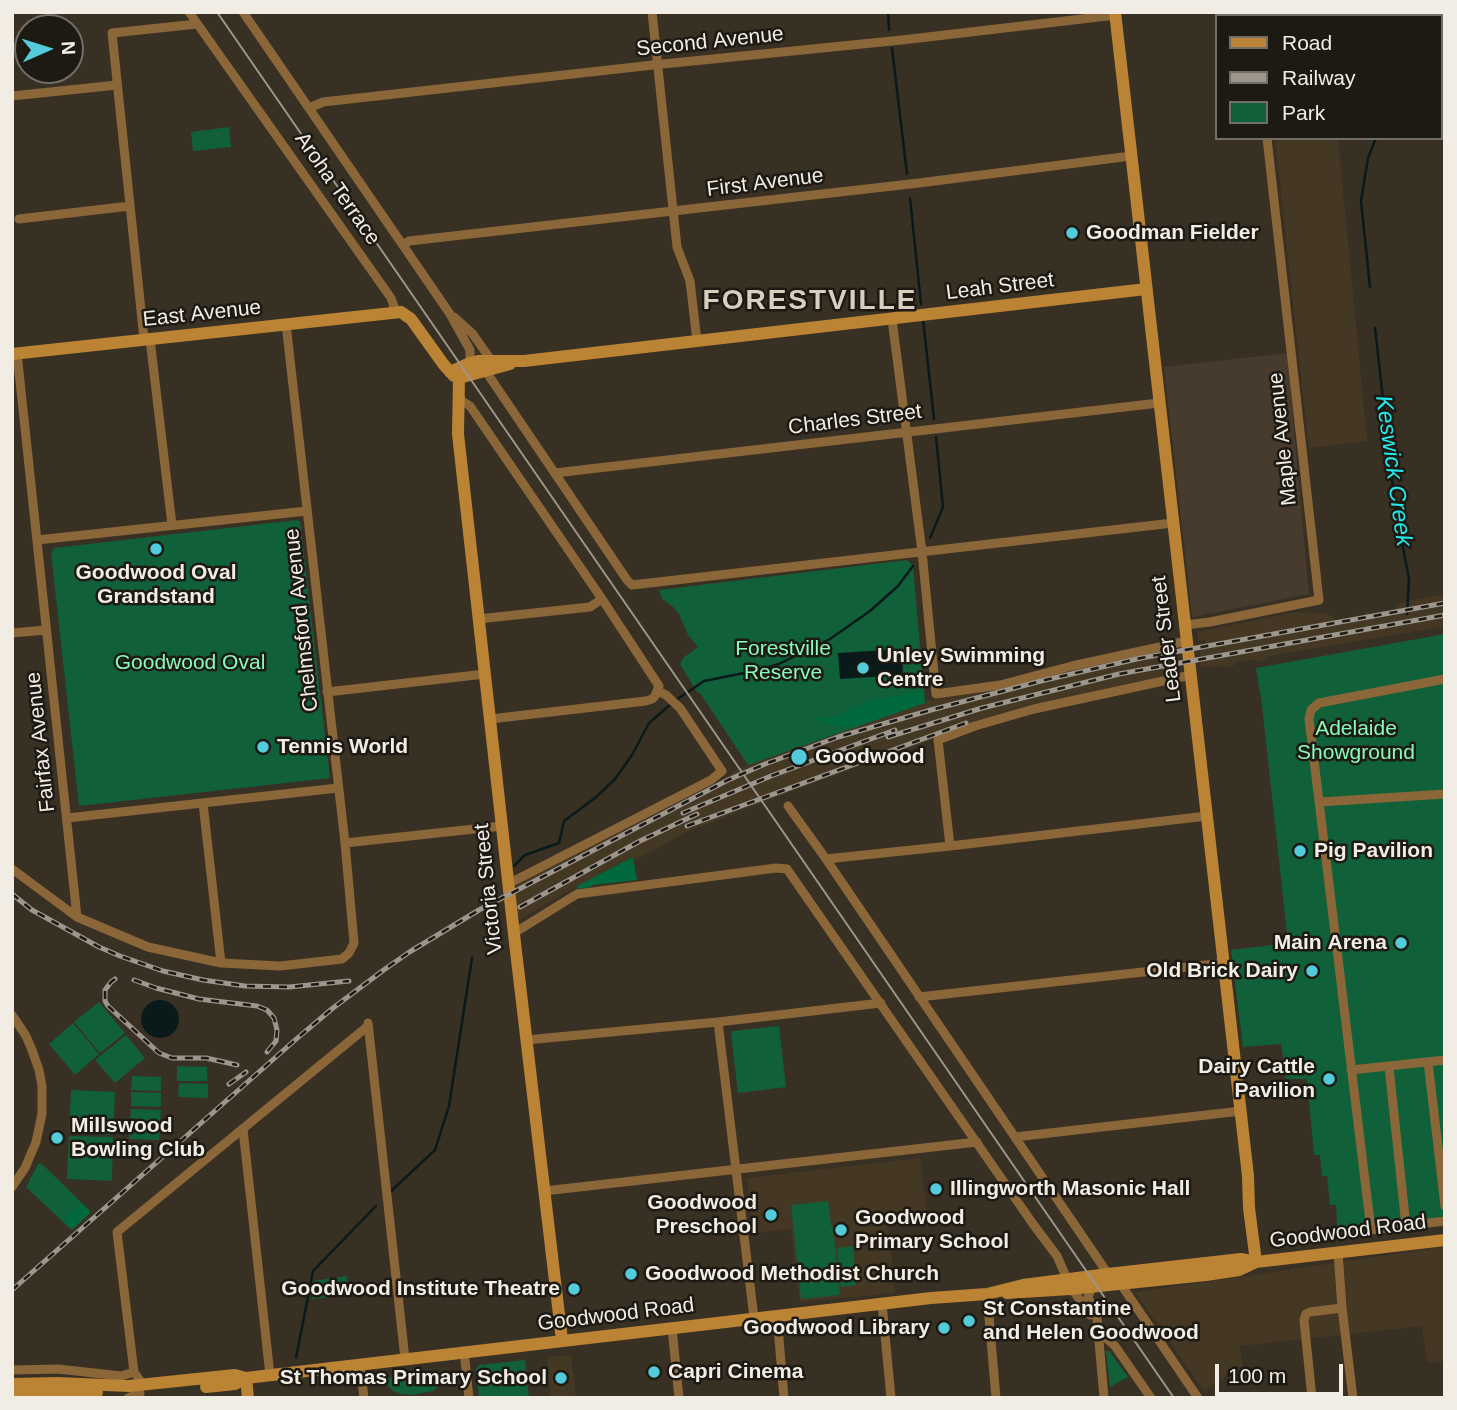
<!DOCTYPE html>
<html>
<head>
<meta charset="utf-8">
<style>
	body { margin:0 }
	#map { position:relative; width:1457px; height:1410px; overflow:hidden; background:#393024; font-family:Arial,sans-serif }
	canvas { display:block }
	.frame { position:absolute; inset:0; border:14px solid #f1ece4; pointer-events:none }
	.legend { position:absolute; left:1215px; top:14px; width:228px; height:126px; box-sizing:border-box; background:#1d1913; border:2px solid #726d67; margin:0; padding:9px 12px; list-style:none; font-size:21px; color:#f1ece4 }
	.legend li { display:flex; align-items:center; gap:14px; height:35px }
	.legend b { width:35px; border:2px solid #726d67 }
	.north { position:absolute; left:14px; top:14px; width:70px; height:70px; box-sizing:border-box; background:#1d1913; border:2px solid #726d67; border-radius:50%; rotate:87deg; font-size:19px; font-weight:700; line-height:28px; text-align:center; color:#f1ece4 }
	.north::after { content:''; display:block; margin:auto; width:24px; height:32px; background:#52cbda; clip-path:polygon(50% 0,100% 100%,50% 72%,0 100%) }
	.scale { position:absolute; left:1215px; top:1364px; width:128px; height:32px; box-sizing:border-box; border:4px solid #f1ece4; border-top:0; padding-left:9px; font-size:21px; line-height:24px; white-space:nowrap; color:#f1ece4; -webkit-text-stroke:5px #1d1913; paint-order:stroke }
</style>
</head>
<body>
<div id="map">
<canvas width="1457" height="1410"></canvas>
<div class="frame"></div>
<ul class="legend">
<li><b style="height:9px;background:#bb8334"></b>Road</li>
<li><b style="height:9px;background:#9d968c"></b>Railway</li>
<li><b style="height:19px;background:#10603a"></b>Park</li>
</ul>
<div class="north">N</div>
<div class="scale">100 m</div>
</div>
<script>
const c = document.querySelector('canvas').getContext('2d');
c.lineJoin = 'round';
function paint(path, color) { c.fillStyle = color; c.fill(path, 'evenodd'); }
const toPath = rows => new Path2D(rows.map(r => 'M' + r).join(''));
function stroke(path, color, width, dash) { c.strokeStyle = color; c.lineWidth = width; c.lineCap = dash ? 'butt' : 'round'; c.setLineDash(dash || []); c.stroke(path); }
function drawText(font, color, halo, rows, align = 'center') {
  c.font = font + ' Arial,sans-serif'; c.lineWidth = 5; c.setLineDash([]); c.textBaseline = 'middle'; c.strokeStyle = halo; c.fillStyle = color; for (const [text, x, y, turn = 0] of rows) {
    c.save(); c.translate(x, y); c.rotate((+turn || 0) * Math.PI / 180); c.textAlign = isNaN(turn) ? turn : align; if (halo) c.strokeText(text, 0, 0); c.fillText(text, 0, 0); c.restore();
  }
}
paint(toPath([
	[1275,138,1338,138,1367,441,1309,448],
	[1445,594,1445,626,1265,657,1264,661,1257,663,1256,659,1234,663,1234,666,1227,667,1226,665,1208,668,1207,667,1201,667,1199,645,1206,643,1205,640,1198,641,1198,632,1297,612,1319,613,1331,615,1335,621,1365,616,1365,612,1369,612,1370,615,1396,611,1395,606,1404,602],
	[1173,649,1176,672,1171,673,1171,676,985,720,860,766,726,816,724,818,689,831,635,860,632,857,577,886,520,919,517,916,515,888,520,883,729,777,733,771,786,750,925,703,925,701,1000,690,1123,658],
	[920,1158,928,1221,889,1226,895,1293,800,1302,791,1229,753,1233,747,1178],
	[1445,1247,1445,1361,1427,1363,1422,1326,1240,1346,1243,1365,1204,1391,1135,1292],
	[571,1355,576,1398,551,1398,547,1357]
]), '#443825');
paint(toPath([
	[1287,353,1309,594,1192,617,1164,367]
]), '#463b2c');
paint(toPath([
	[229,127,231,147,193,151,191,132],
	[297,520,300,522,330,778,79,806,51,553,54,548],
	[907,560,913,566,925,703,748,765,700,693,697,692,680,664,683,658,698,647,688,635,679,614,673,607,662,599,659,590],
	[1445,634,1445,1225,1338,1238,1336,1205,1330,1205,1327,1176,1322,1176,1320,1155,1314,1155,1307,1079,1286,1079,1281,1044,1243,1047,1231,950,1288,943,1262,705,1256,668],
	[99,1002,125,1033,100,1053,74,1022],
	[73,1023,99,1054,75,1075,49,1044],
	[779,1026,786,1087,738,1093,731,1034,733,1031],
	[126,1035,145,1058,115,1083,95,1060],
	[177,1066,207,1067,207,1081,177,1081],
	[132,1076,161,1077,161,1091,131,1090],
	[179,1083,208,1084,208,1098,178,1097],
	[71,1090,115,1092,113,1135,69,1133],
	[131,1092,161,1093,161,1107,131,1106],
	[131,1109,161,1110,160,1124,130,1123],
	[130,1125,160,1126,159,1140,129,1139],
	[69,1136,113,1137,112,1181,67,1179],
	[41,1163,81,1202,63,1222,26,1187,38,1164],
	[828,1201,831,1226,833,1227,840,1295,801,1299,791,1205],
	[853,1246,856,1285,841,1287,837,1248],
	[347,1276,349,1295,312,1299,313,1281],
	[1107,1350,1110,1352,1128,1377,1110,1387,1106,1352],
	[525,1360,529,1398,479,1398,476,1369,479,1365],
	[444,1371,444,1378,440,1385,433,1391,411,1395,401,1394,393,1391,388,1385,387,1378]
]), '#10603a');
paint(toPath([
	[924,690,925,703,861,725,845,727,823,723,815,718,834,717,869,701],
	[633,857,637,880,592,885,591,887,577,889,577,886],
	[81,1202,91,1212,72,1230,63,1222]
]), '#00693d');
paint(toPath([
	[902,649,903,675,840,679,838,653],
	'141 1019a19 19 0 1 1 38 0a19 19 0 1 1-38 0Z'
]), '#0a1a1a');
stroke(toPath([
	[888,12,889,30],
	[892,48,907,174],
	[910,198,921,304],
	[1370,287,1361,201,1368,158,1376,138],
	[923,319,934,419],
	[1375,328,1395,506,1409,579,1407,614],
	[930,538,943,507,936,437],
	[676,700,704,681,754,671,779,664,830,639,870,611,898,586,913,566],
	[514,866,525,855,559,843,564,821,595,798,615,779,632,755,649,723,671,704],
	[388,1194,435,1150,449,1106,472,958],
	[296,1358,313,1271,376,1206]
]), '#0a1a1a', 2.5);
stroke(toPath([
	[189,12,391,298,396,312],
	[243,12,450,314,470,350,470,363],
	[652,12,677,247,690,281,697,341],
	[1252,12,1253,16],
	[12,96,117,85],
	[309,108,323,102,653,65,902,40,1116,15],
	[19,219,130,206],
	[403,245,409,241,919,183,1131,156],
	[454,317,472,333,491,360],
	[892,319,922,552,936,694,1000,685,1072,666,1187,641],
	[144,339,112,33,197,24],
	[150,339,172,525],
	[17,353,77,917],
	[485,370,627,580,632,585,1173,523],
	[459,395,462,401,470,406,602,599,659,686,655,696,652,699,646,701,490,719],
	[555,473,1159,403],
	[37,540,307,511],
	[478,619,590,607,602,599],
	[1185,625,1210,622,1319,600,1267,138],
	[12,633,46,630],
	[1445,679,1319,703,1311,710,1309,719,1371,1230,1445,1221],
	[327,692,485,674],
	[1320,802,1445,794],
	[203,803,221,963],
	[788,806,826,859,1108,1274],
	[67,818,338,788],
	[345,843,502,826],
	[950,846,938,740,975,726,1034,709,1191,675],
	[826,859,950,846,1207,816],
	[12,869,77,917,148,947,221,963,280,966,342,959,349,953,354,943,345,843,286,324],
	[508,884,711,780,722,771,680,708,666,695,658,691],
	[514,933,577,894,776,868,787,869,1033,1224,1057,1256,1067,1279],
	[919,997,1224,963],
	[12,1015,26,1036,32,1050,39,1070,42,1086,42,1114,36,1142,25,1168,12,1187],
	[718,1022,754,1318],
	[368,1023,405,1359],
	[526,1040,718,1022,881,1003],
	[1428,1062,1445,1206],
	[1389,1067,1406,1226],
	[1351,1070,1445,1060],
	[243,1129,270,1375],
	[1015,1137,1241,1111],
	[544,1191,977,1142],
	[1338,1252,1342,1308,1353,1398],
	[1120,1283,1198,1398],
	[1092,1287,1088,1297,1097,1318,1104,1398],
	[1070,1289,1075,1293,1090,1315],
	[987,1294,996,1398],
	[882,1303,891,1398],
	[777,1315,784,1398],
	[672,1328,679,1398],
	[1098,1336,1106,1338,1115,1346,1151,1398],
	[464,1351,469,1398],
	[360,1365,364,1398],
	[12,1370,58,1369,121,1376,134,1372],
	[143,1385,134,1372,117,1232,368,1026],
	[128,1398,140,1393],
	[1312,1398,1304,1320,1306,1314,1310,1312,1342,1308]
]), '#8a6639', 9);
stroke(toPath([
	[1115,12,1248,1176,1249,1208,1256,1262],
	[12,354,401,312,411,319,444,365,454,376],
	[450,372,470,363,478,361,524,361,1146,289],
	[459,378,458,434,515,943,562,1340],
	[459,378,510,364],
	[1007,1293,1070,1289,1206,1275,1239,1270,1256,1262],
	[246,1378,248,1398],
	[12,1384,57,1383,129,1386,235,1375,246,1378,931,1298,987,1294,1023,1285,1108,1274,1241,1259,1256,1262,1445,1240],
	[206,1387,235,1384,246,1378],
	[12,1393,54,1391,97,1393]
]), '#bb8334', 12);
stroke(toPath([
	[1391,12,1397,16],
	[1427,12,1433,16],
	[1441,44,1445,46]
]), '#f7b152', 16);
stroke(toPath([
	[217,12,1174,1398]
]), '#9d968c', 2);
const rail = toPath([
	[888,737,982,708,1119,674,1445,615],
	[683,813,771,776,895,730],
	[687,826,966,723],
	[12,894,32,910,99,947,120,956,163,971,203,980,245,986,289,987,349,981],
	[520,907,640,841,697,814],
	[115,979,111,982,105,990,105,1001,108,1006,159,1053,172,1058,206,1058,237,1065],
	[134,980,156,988,199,999,257,1006,267,1010,274,1018,277,1030,276,1041,267,1052],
	[229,1084,246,1072],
	[12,1290,294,1041,333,1008,385,969,411,951,479,910,728,780,765,764,838,737,931,710,1041,681,1141,658,1445,603]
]);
stroke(rail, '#9d968c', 5);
stroke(rail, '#1d1913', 2.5, [8]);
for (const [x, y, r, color] of [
	[1072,233,7,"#52cbda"],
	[156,549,7,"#52cbda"],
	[863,668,7,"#52cbda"],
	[263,747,7,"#52cbda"],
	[799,757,9,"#52cbda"],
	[1300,851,7,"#52cbda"],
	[1401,943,7,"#52cbda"],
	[1312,971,7,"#52cbda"],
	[1329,1079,7,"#52cbda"],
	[57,1138,7,"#52cbda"],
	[936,1189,7,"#52cbda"],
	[771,1215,7,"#52cbda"],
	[841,1230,7,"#52cbda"],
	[631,1274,7,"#52cbda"],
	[574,1289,7,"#52cbda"],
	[969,1321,7,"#52cbda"],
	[944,1328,7,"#52cbda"],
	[654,1372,7,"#52cbda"],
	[561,1378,7,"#52cbda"]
]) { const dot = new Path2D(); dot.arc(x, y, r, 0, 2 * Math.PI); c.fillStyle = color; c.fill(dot); stroke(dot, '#1d1913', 2.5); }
drawText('21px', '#f1ece4', '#1d1913', [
	["Second Avenue",710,42,-6],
	["First Avenue",765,183,-7],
	["Aroha Terrace",337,189,55],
	["Leah Street",1000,287,-7],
	["East Avenue",202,314,-6],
	["Charles Street",855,420,-7],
	["Maple Avenue",1283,439,-96],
	["Chelmsford Avenue",302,620,-96],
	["Leader Street",1167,639,-97],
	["Fairfax Avenue",41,742,-96],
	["Victoria Street",489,889,-96],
	["Goodwood Road",1348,1232,-7],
	["Goodwood Road",616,1315,-7]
]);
drawText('bold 21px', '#f1ece4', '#1d1913', [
	["Goodman Fielder",1086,233],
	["Goodwood Oval",156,573,"center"],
	["Grandstand",156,597,"center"],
	["Unley Swimming",877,656],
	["Centre",877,680],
	["Tennis World",277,747],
	["Goodwood",815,757],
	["Pig Pavilion",1314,851],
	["Main Arena",1387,943,"right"],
	["Old Brick Dairy",1298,971,"right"],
	["Dairy Cattle",1315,1067,"right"],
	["Pavilion",1315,1091,"right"],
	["Millswood",71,1126],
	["Bowling Club",71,1150],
	["Illingworth Masonic Hall",950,1189],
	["Goodwood",757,1203,"right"],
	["Preschool",757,1227,"right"],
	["Goodwood",855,1218],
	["Primary School",855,1242],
	["Goodwood Methodist Church",645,1274],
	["Goodwood Institute Theatre",560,1289,"right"],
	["St Constantine",983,1309],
	["and Helen Goodwood",983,1333],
	["Goodwood Library",930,1328,"right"],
	["Capri Cinema",668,1372],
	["St Thomas Primary School",547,1378,"right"]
], 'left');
drawText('21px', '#88fbb8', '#1d1913', [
	["Forestville",783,649],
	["Reserve",783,673],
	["Goodwood Oval",190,663],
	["Adelaide",1356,729],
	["Showground",1356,753]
]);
drawText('italic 23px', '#23ebed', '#1d1913', [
	["Keswick Creek",1393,471,82]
]);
c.letterSpacing = '2px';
drawText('bold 28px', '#d9cfbf', '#1d1913', [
	["FORESTVILLE",810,301]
]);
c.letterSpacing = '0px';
</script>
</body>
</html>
